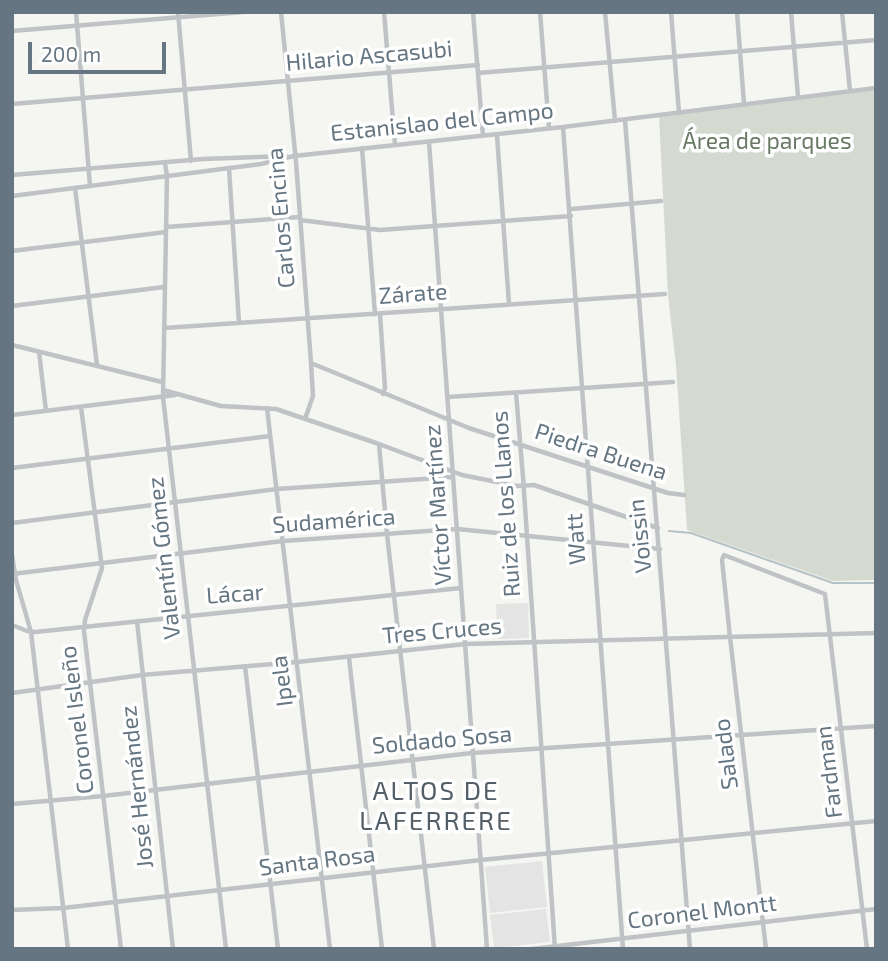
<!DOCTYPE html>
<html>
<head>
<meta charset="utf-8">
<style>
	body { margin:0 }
	#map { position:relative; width:888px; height:961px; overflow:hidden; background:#f5f5f2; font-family:"Exo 2",sans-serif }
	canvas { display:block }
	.frame { position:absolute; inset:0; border:14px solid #657682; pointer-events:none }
	.scale { position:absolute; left:28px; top:42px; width:138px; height:32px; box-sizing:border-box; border:4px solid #657682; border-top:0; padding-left:9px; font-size:21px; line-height:24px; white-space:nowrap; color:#657682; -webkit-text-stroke:5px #fff; paint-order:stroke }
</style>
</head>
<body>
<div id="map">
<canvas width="888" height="961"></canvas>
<div class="frame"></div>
<div class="scale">200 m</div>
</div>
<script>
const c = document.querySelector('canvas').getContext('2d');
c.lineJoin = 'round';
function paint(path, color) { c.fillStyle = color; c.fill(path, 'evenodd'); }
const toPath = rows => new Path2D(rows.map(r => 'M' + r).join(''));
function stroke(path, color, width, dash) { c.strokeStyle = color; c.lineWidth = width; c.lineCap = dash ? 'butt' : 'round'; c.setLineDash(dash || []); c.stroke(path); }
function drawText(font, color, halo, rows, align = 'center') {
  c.font = font + ' "Exo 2",sans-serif'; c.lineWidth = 7; c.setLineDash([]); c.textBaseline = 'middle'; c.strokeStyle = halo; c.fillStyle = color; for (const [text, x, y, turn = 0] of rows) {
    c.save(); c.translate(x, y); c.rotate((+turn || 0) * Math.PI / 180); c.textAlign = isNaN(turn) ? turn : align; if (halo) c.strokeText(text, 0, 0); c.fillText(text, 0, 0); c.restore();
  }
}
paint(toPath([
	[528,603,529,638,497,639,496,604],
	[542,861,547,907,490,913,485,867],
	[546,909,550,942,494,948,490,915]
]), '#e3e4e3');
paint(toPath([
	[876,88,876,580,833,581,687,530,676,365,668,296,659,115]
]), '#d5dad1');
stroke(toPath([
	[669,531,691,533,833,583,876,583]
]), '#b5c2c6', 2);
stroke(toPath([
	[76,12,90,186],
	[178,12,191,161],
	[281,12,296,162,311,363,313,396,305,419],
	[384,12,395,145],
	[473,12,483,136],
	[540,12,549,128],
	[605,12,615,121],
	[671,12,679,113],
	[737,12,744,104],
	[791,12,798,97],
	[842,12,850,91],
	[12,31,243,12],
	[478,73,876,40],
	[12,104,478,65],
	[625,120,690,949],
	[563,127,623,949],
	[497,135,509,304],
	[429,142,487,949],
	[362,148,375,314],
	[165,163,167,176,163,397,226,949],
	[229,168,239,323],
	[12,175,203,159,286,156],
	[75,188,97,365],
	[12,196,261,164,294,156,563,127,876,88],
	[571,209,661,201],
	[300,220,380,230,571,216],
	[166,227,299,217],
	[12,251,166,232],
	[12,306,164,287],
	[380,314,385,388,383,394],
	[164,328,665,294],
	[12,345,162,382],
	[39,352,46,411],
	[311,363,469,428,668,493,684,495],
	[163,390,221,406,276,409,379,444,462,475,517,486,534,485,658,528],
	[516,393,523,477,555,949],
	[448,397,673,382],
	[81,407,102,568,85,620,84,631,121,949],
	[267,408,330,949],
	[12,415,175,395],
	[379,444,387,534,434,949],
	[12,468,270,436],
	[12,523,277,489,452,477],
	[12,555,16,580,31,632,68,949],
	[12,574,283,541,457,529,660,549],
	[137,621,173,949],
	[12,625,27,631,35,632,461,588],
	[349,658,382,949],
	[245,666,278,949],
	[12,693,142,675,297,662,466,644,876,633],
	[12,804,103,796,472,753,876,726],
	[12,910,63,908,481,860,876,821],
	[532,949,876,909],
	[766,949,730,637,722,560,724,555,825,594,867,949]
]), '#bfc3c6', 4.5);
drawText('23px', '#657682', '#fff', [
	["Hilario Ascasubi",369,56,-5],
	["Estanislao del Campo",442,122,-6],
	["Carlos Encina",281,218,-95],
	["Zárate",413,294,-4],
	["Piedra Buena",601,452,18],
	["Ruiz de los Llanos",506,504,-94],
	["Víctor Martínez",438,505,-94],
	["Sudamérica",334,521,-4],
	["Voissin",640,536,-96],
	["Watt",576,539,-94],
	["Valentín Gómez",164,558,-96],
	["Lácar",235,594,-4],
	["Tres Cruces",442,631,-5],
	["Ipela",282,681,-97],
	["Coronel Isleño",77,720,-97],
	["Soldado Sosa",442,740,-5],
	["Salado",726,754,-97],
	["Fardman",829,772,-97],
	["José Hernández",137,787,-96],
	["Santa Rosa",317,861,-7],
	["Coronel Montt",702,912,-7]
]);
drawText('23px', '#697a64', '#fff', [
	["Área de parques",767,141]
]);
c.letterSpacing = '2px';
drawText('26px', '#535f68', '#fff', [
	["ALTOS DE",436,791],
	["LAFERRERE",436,821]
]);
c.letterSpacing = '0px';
</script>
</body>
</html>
